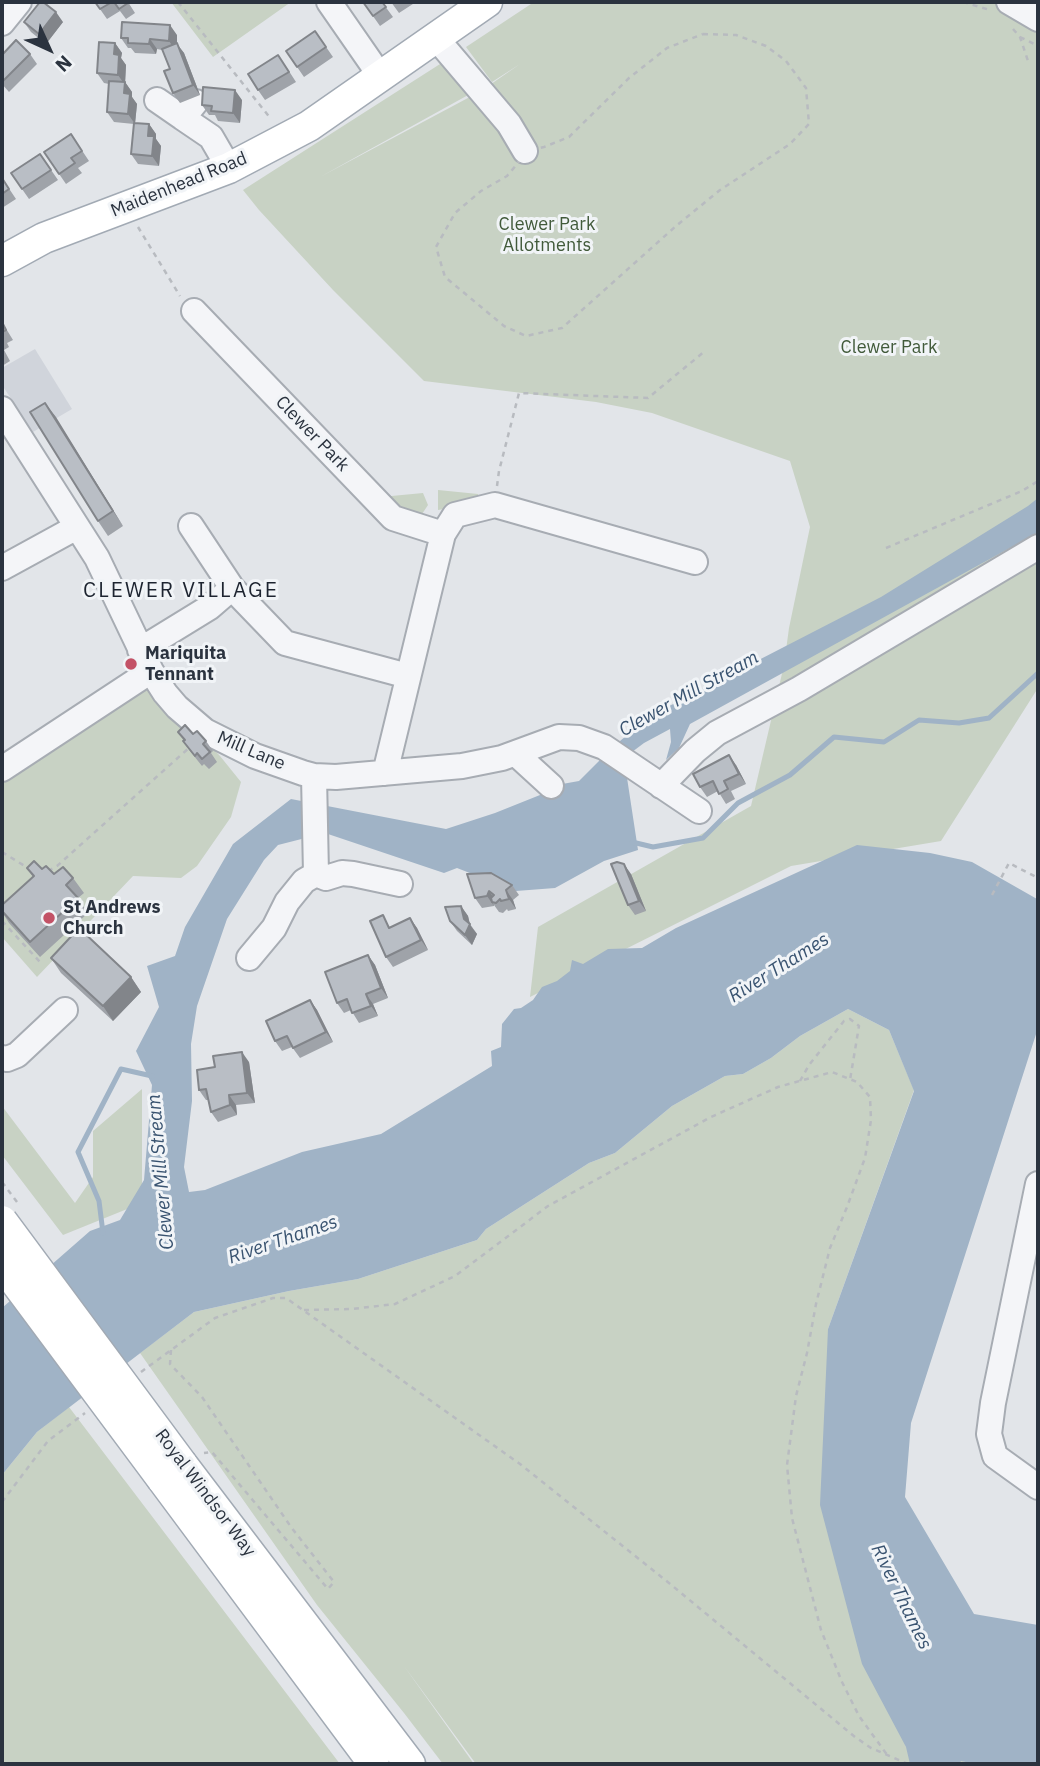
<!DOCTYPE html>
<html>
<head>
<meta charset="utf-8">
<style>
	body { margin:0 }
	#map { position:relative; width:1040px; height:1766px; overflow:hidden; background:#e2e5e9; font-family:"IBM Plex Sans",sans-serif }
	canvas { display:block }
	.frame { position:absolute; inset:0; border:4px solid #2b333f; pointer-events:none }
	.north { position:absolute; left:14px; top:14px; width:70px; height:70px; -webkit-text-stroke:5px #f1f4f7; paint-order:stroke; rotate:135deg; font-size:19px; font-weight:700; line-height:28px; text-align:center; color:#2b333f }
	.north::after { content:''; display:block; margin:auto; width:24px; height:32px; background:#2b333f; clip-path:polygon(50% 0,100% 100%,50% 72%,0 100%) }
</style>
</head>
<body>
<div id="map">
<canvas width="1040" height="1766"></canvas>
<div class="frame"></div>
<div class="north">N</div>
</div>
<script>
const c = document.querySelector('canvas').getContext('2d');
c.lineJoin = 'round';
function paint(path, color) { c.fillStyle = color; c.fill(path, 'evenodd'); }
const toPath = rows => new Path2D(rows.map(r => 'M' + r).join(''));
function stroke(path, color, width, dash) { c.strokeStyle = color; c.lineWidth = width; c.lineCap = dash ? 'butt' : 'round'; c.setLineDash(dash || []); c.stroke(path); }
function drawText(font, color, halo, rows, align = 'center') {
  c.font = font + ' "IBM Plex Sans",sans-serif'; c.lineWidth = 6; c.setLineDash([]); c.textBaseline = 'middle'; c.strokeStyle = halo; c.fillStyle = color; for (const [text, x, y, turn = 0] of rows) {
    c.save(); c.translate(x, y); c.rotate((+turn || 0) * Math.PI / 180); c.textAlign = isNaN(turn) ? turn : align; if (halo) c.strokeText(text, 0, 0); c.fillText(text, 0, 0); c.restore();
  }
}
paint(toPath([
	[35,349,72,409,33,432,2,385,2,368]
]), '#d0d4db');
paint(toPath([
	[171,2,291,2,213,57],
	[534,2,1003,2,1038,16,1038,688,941,841,791,866,530,997,538,927,751,806,784,665,789,628,810,527,790,461,652,413,596,402,424,381,333,290,259,210,243,190,451,57,479,89,320,177,481,91,520,64,492,82,466,47],
	[438,490,478,494,480,503,438,510],
	[423,493,428,505,418,520,381,497],
	[148,690,201,736,220,756,241,782,231,817,197,866,181,878,133,876,37,977,2,937,2,780,139,691],
	[848,1009,889,1030,914,1090,828,1329,906,1747,975,1764,476,1764,404,1666,474,1764,443,1764,404,1713,317,1605,140,1353,194,1312,289,1291,358,1279,477,1240,486,1229,589,1163,615,1153,672,1106,725,1076,743,1074,771,1058,800,1036],
	[142,1089,142,1203,63,1235,2,1155,2,1106,75,1203,93,1177,93,1131],
	[69,1407,189,1565,340,1764,2,1764,2,1475,37,1432]
]), '#c8d2c4');
paint(toPath([
	[1038,498,1037,533,690,724,679,748,666,760,671,742,670,729,644,743,624,758,638,850,604,861,555,888,516,891,457,868,444,873,325,833,278,845,264,860,227,919,197,1006,191,1044,192,1101,184,1167,189,1192,205,1190,302,1152,381,1134,492,1066,491,1051,501,1047,502,1024,514,1009,521,1008,533,1000,542,987,557,981,570,971,572,960,583,964,608,949,642,948,676,928,857,845,930,853,972,862,1037,899,1038,921,1038,1028,911,1423,905,1497,974,1614,1038,1625,1038,1764,975,1764,961,1761,959,1764,910,1764,906,1747,862,1664,820,1505,828,1329,914,1091,889,1030,848,1009,800,1036,771,1058,743,1074,725,1076,672,1106,615,1153,589,1163,486,1229,477,1240,358,1279,289,1291,194,1312,37,1432,2,1475,2,1308,90,1231,120,1220,144,1180,152,1085,136,1051,159,1007,147,966,175,956,185,927,233,844,291,799,446,829,495,813,545,793,551,786,579,781,614,746,650,716,881,597,1028,506]
]), '#a0b3c6');
stroke(toPath([
	[632,842,653,847,703,838,738,803,790,775,834,737,884,742,919,720,959,723,989,718,1038,673],
	[103,1233,99,1201,78,1152,121,1069,152,1076]
]), '#a0b3c6', 5);
const minor = toPath([
	[329,2,372,64,378,78],
	[1009,2,1038,19],
	[2,23,19,2],
	[436,38,509,124,525,151],
	[157,100,183,118,196,102],
	[183,118,211,137,229,168],
	[194,311,393,518,443,534,455,515,495,505,695,562],
	[2,409,97,558,151,671,165,693,177,707,205,731,255,756,303,773,314,776,336,777,462,766,502,758,559,737,579,738,604,747,699,811],
	[191,526,232,588],
	[2,568,77,527],
	[140,650,210,607,232,588,285,643,408,676],
	[516,754,551,786],
	[2,769,151,671],
	[385,773,443,534],
	[661,786,695,751,717,733,799,689,1038,547],
	[316,874,326,878,342,873,353,874,400,884],
	[249,958,274,928,287,902,304,881,316,874,314,776],
	[2,1058,7,1059,17,1055,65,1010],
	[1038,1184,993,1403,989,1434,995,1456,1038,1487]
]);
const major = toPath([
	[2,261,44,238,229,168,309,126,487,2],
	[182,1464,410,1764],
	[162,1479,374,1764]
]);
stroke(minor, '#a7acb3', 28);
stroke(major, '#a2aab4', 33);
stroke(toPath([
	[178,2,271,119],
	[963,2,990,10],
	[1013,29,1020,37,1029,64],
	[703,34,736,35,766,46,786,61,806,88,809,124,790,144,720,190,676,226,562,328,526,336,504,326,445,277,436,247,455,213,481,191,507,176,518,163,525,151,544,147,569,137,629,78,667,48,703,34],
	[1020,37,1038,46],
	[138,227,180,296],
	[497,486,499,471,519,393,648,398,705,351],
	[886,548,1022,491,1038,481],
	[2,852,28,868],
	[48,871,57,866,190,747],
	[992,895,1009,863,1038,878],
	[2,921,40,962],
	[800,1081,809,1065,844,1021,850,1019,859,1026,850,1080],
	[304,1310,352,1309,395,1304,455,1276,548,1206,711,1117,778,1087,832,1072,857,1082,870,1097,871,1120,865,1158,847,1207,830,1248,816,1304,807,1353,796,1396,787,1465,792,1518,821,1630,842,1682,859,1716,888,1756],
	[171,1350,170,1364,202,1397,291,1527,334,1582,328,1589,212,1452,204,1453],
	[141,1372,215,1318,273,1298,286,1298,520,1464,669,1583,855,1737,871,1748,908,1764],
	[2,1502,48,1441,85,1413]
]), '#b8bbc0', 2.5, [5, 5]);
stroke(minor, '#f4f5f8', 24);
stroke(major, '#fff', 30);
const majorBridge = toPath([
	[2,1221,182,1464],
	[2,1264,162,1479]
]);
stroke(majorBridge, '#a2aab4', 33, []);
stroke(toPath([
	[2,1182,17,1202]
]), '#b8bbc0', 2.5, [5, 5]);
stroke(majorBridge, '#fff', 30);
paint(toPath([
	[95,2,128,2,135,13,126,19,120,11,107,19],
	[363,2,382,2,393,17,380,26],
	[391,2,416,2,399,13],
	[24,22,63,22,46,44,31,32],
	[315,31,333,57,304,77,286,51],
	[177,35,177,44,184,53,200,95,180,103,173,93,170,69,162,50,157,49,156,54,135,53,131,48,128,48,121,38],
	[115,43,122,53,121,58,126,65,125,82,132,92,132,97,137,104,135,123,149,124,156,134,156,139,161,146,159,166,138,164,131,154,134,124,114,122,107,112,109,84,104,83,97,73],
	[30,54,37,64,9,92,2,84,2,55],
	[285,65,296,82,265,100,258,90],
	[242,100,240,123,218,121,215,115,209,115,202,105],
	[71,134,89,161,78,168,82,173,66,184,44,152],
	[40,154,58,180,29,199,22,189],
	[2,178,16,199,2,208],
	[2,322,13,340,7,343,9,347,4,350,10,361,2,366],
	[45,403,123,526,108,536,98,521],
	[178,732,193,734,206,741,213,751,211,753,217,762,209,769,204,764,202,766,190,751,183,741,184,740],
	[736,765,746,784,731,791,735,799,726,804,718,791,707,797,700,787],
	[27,868,42,869,54,874,73,878,84,893,78,898,88,913,40,957,9,923,2,912,2,905,33,877],
	[631,874,646,911,635,915,628,905],
	[512,885,519,895,513,900,516,909,508,911,507,909,503,913,499,912,494,905,494,906,482,908,475,898],
	[461,906,468,916,470,924,477,934,472,945,457,931,450,921],
	[410,918,417,928,428,950,393,967,386,957,391,927],
	[368,955,375,965,388,998,373,1004,378,1016,359,1023,351,1010,344,1013,337,1003],
	[51,958,131,977,141,992,113,1021,61,973],
	[310,1000,317,1010,333,1042,300,1058,292,1047,282,1051,275,1041],
	[249,1062,255,1103,236,1105,237,1115,218,1122,211,1112,208,1100,206,1100,199,1090,215,1067]
]), '#9fa3a9');
paint(toPath([
	[56,12,63,22,46,44,39,34],
	[170,25,177,35,177,44,184,53,200,95,193,85,176,51,169,41],
	[150,39,157,49,156,54,149,44],
	[115,43,122,53,121,58,126,65,125,85,118,75,114,54],
	[125,82,132,92,132,97,137,104,135,124,128,114,124,93],
	[235,90,242,100,240,123,233,113],
	[149,124,156,134,156,139,161,146,159,166,152,156,148,136],
	[45,403,56,417,123,526,113,511],
	[729,755,736,765,746,784,739,774],
	[624,864,631,874,646,911,639,901],
	[506,890,513,900,516,909,509,899],
	[489,891,496,901,492,902,494,906,487,896],
	[461,906,468,916,470,925,477,934,472,945,465,935,464,919],
	[410,918,417,928,428,950,421,940],
	[368,955,375,965,388,998,381,988],
	[131,977,141,992,113,1021,103,1006],
	[366,994,373,1004,378,1016,371,1006],
	[310,1000,317,1010,333,1042,326,1032],
	[242,1052,249,1062,255,1103,247,1093],
	[229,1095,236,1105,237,1115,230,1105]
]), '#82858a');
const building = toPath([
	[40,2,43,2,56,12,39,34,24,22,40,2],
	[95,2,112,2,100,9,95,2],
	[114,2,128,2,128,3,119,9,114,2],
	[363,2,382,2,386,7,373,16,363,2],
	[122,22,170,25,169,41,150,39,149,44,128,43,128,38,121,38,122,22],
	[315,31,326,47,297,67,286,51,315,31],
	[16,40,30,54,2,82,2,55,16,40],
	[99,42,115,43,114,54,119,55,118,75,97,73,99,42],
	[177,43,193,85,173,93,164,71,170,69,162,49,177,43],
	[278,55,289,72,258,90,248,74,278,55],
	[109,81,125,82,124,93,130,94,128,114,107,112,109,81],
	[203,87,235,90,233,113,211,111,212,106,202,105,203,87],
	[134,123,149,124,148,136,154,136,152,156,131,154,134,123],
	[71,134,82,151,71,158,75,163,59,174,44,152,71,134],
	[40,154,51,170,22,189,11,173,40,154],
	[2,178,9,189,2,194,2,178],
	[2,322,6,330,2,332,2,322],
	[45,403,113,511,98,521,30,412,45,403],
	[185,725,193,734,197,731,206,741,203,744,210,752,202,759,197,753,195,756,183,741,185,740,178,732,185,725],
	[729,755,739,774,724,781,728,789,719,794,713,781,700,787,693,774,729,755],
	[34,861,42,869,46,866,54,874,63,867,73,878,66,885,78,898,30,942,2,911,2,905,34,876,27,868,34,861],
	[617,862,624,864,639,901,628,905,611,864,617,862],
	[491,873,512,885,506,890,509,899,501,901,500,899,496,903,492,902,491,898,494,895,489,891,487,896,475,898,467,874,491,873],
	[461,906,464,919,470,924,465,935,450,921,445,907,461,906],
	[383,915,389,928,410,918,421,940,386,957,370,921,383,915],
	[79,928,131,977,103,1006,51,958,79,928],
	[368,955,381,988,366,994,371,1006,352,1013,347,999,337,1003,325,972,368,955],
	[310,1000,326,1032,293,1048,287,1036,275,1041,266,1021,310,1000],
	[242,1052,247,1093,229,1095,230,1105,211,1112,206,1089,199,1090,197,1070,215,1067,213,1056,242,1052]
]);
paint(building, '#b9bec5');
stroke(building, '#82858a', 2);
for (const [x, y, r, color] of [
	[131,664,7,"#c35266"],
	[49,918,7,"#c35266"]
]) { const dot = new Path2D(); dot.arc(x, y, r, 0, 2 * Math.PI); c.fillStyle = color; c.fill(dot); stroke(dot, '#f1f4f7', 2.5); }
drawText('18px', '#2b333f', '#f1f4f7', [
	["Maidenhead Road",179,185,-22],
	["Clewer Park",312,434,46],
	["Mill Lane",251,751,23],
	["Royal Windsor Way",205,1493,53]
]);
drawText('18px', '#415a3a', '#f1f4f7', [
	["Clewer Park",547,225],
	["Allotments",547,246],
	["Clewer Park",889,348]
]);
drawText('bold 18px', '#2b333f', '#f1f4f7', [
	["Mariquita",145,654],
	["Tennant",145,675],
	["St Andrews",63,908],
	["Church",63,929]
], 'left');
drawText('italic 19px', '#395370', '#f1f4f7', [
	["Clewer Mill Stream",689,694,-29],
	["River Thames",779,968,-32],
	["Clewer Mill Stream",161,1172,-95],
	["River Thames",283,1240,-19],
	["River Thames",901,1597,64]
]);
c.letterSpacing = '2px';
drawText('21px', '#1d2430', '#f1f4f7', [
	["CLEWER VILLAGE",181,591]
]);
c.letterSpacing = '0px';
</script>
</body>
</html>
